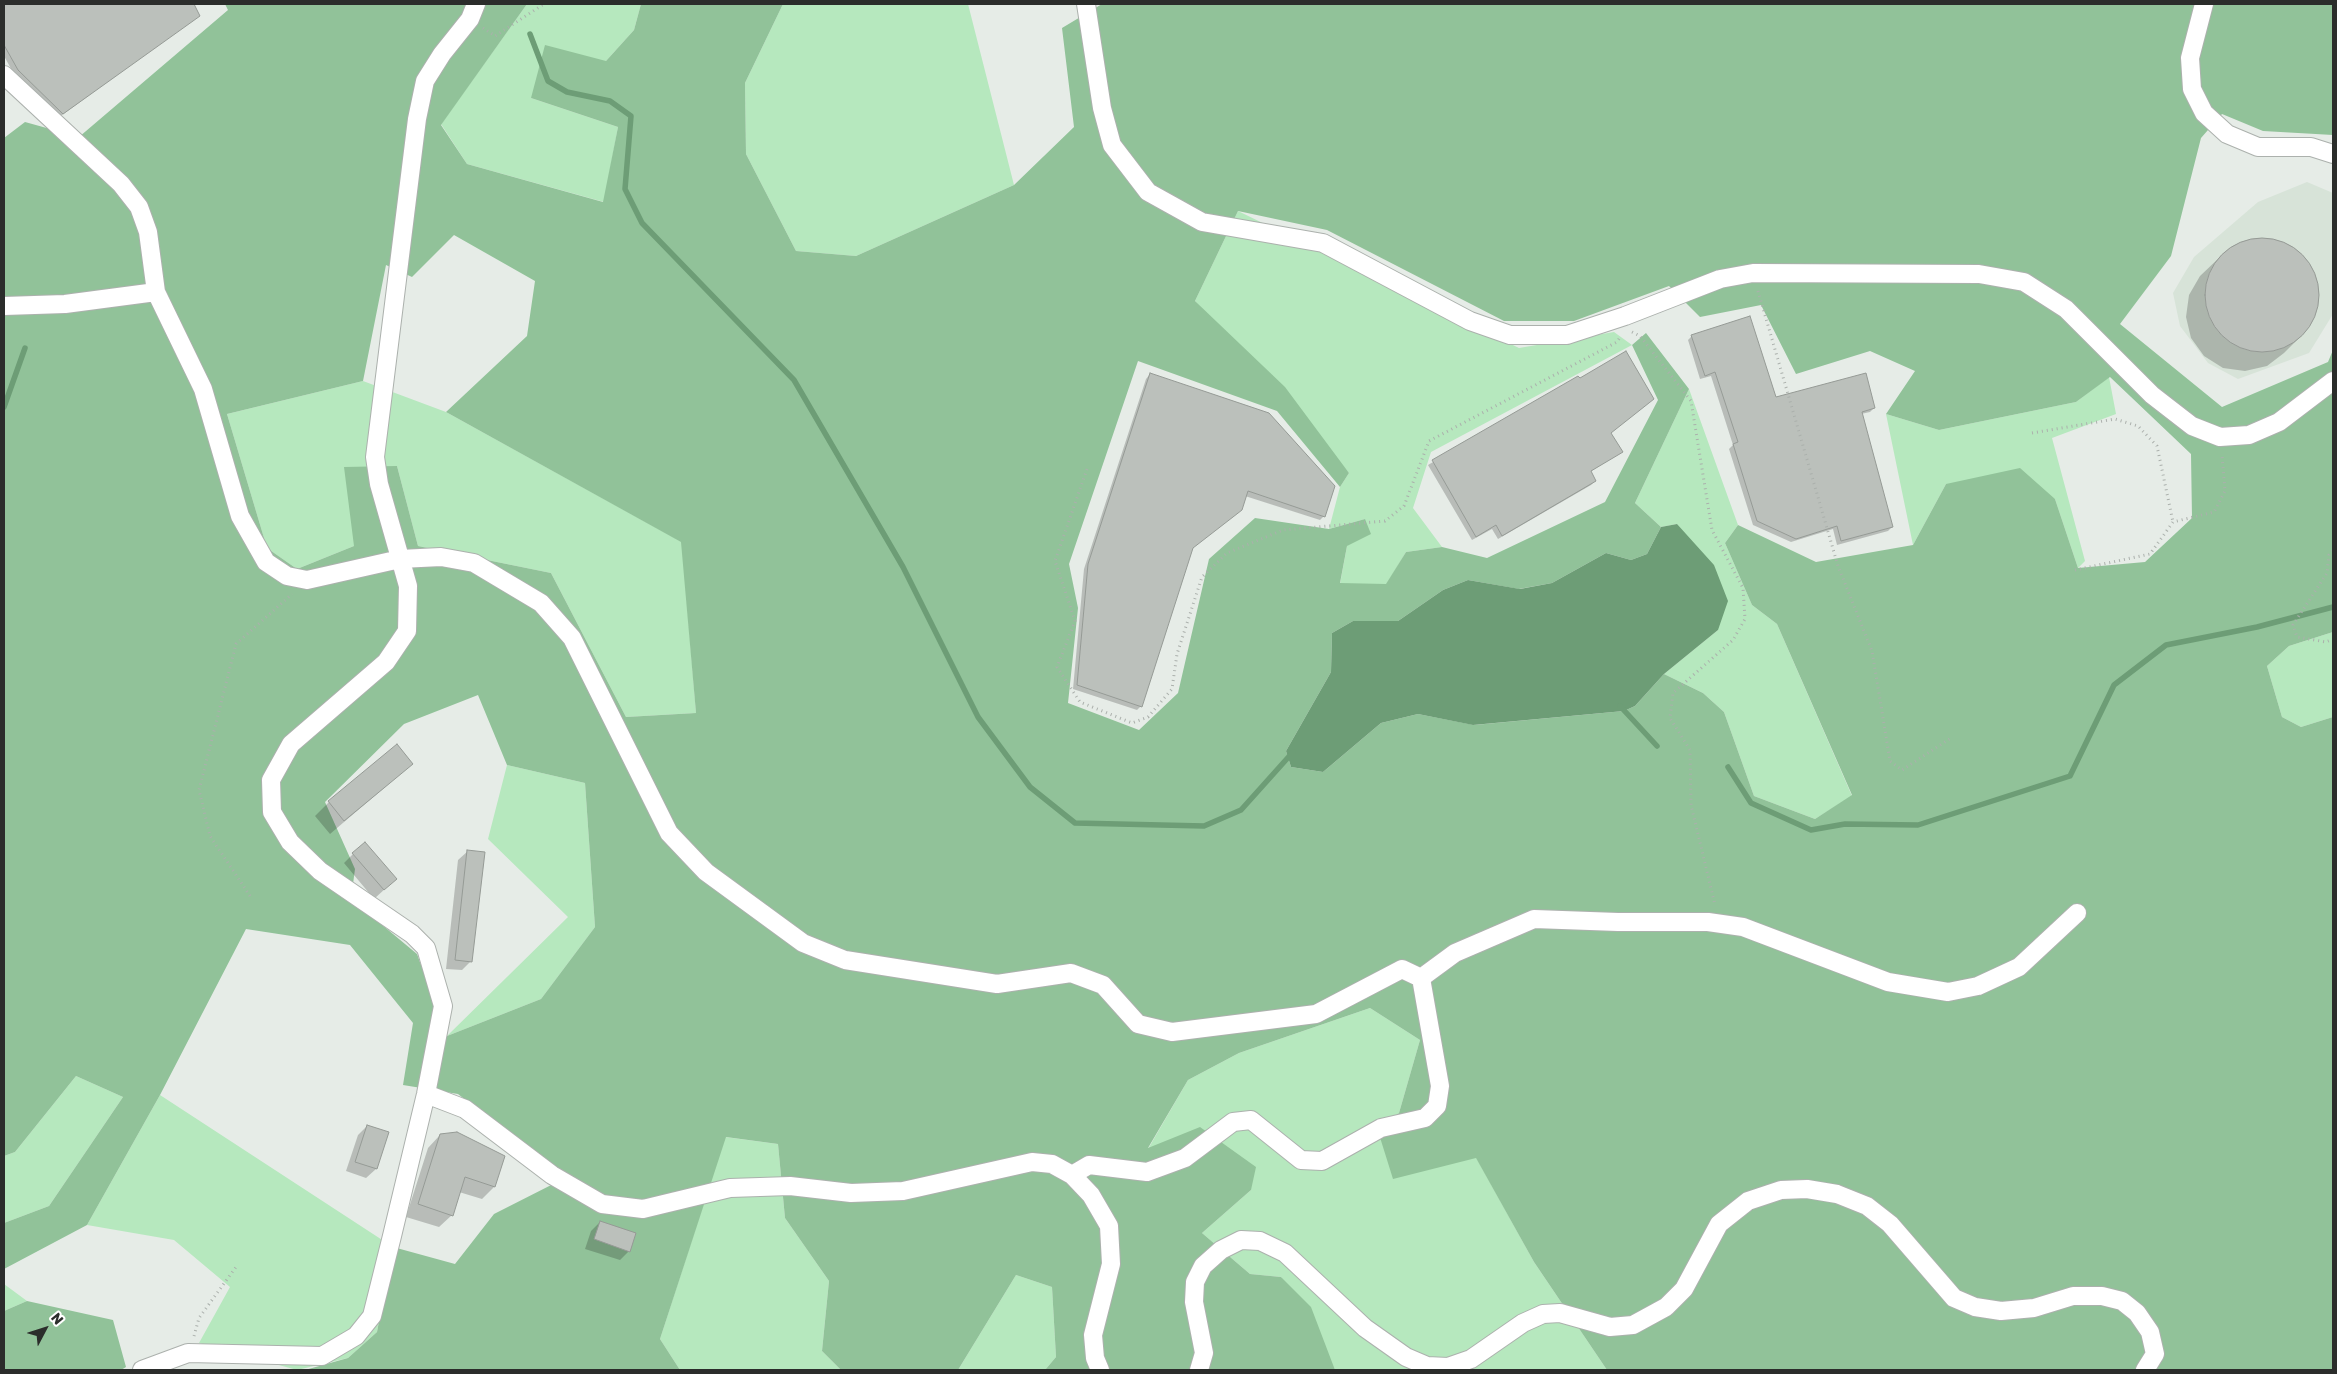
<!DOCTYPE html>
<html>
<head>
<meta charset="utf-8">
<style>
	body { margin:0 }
	#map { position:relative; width:2337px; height:1374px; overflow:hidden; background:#e6ece7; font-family:Rubik,sans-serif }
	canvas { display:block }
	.frame { position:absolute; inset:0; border:5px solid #2b2d2b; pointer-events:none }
	.north { position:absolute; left:20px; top:1304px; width:50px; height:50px; -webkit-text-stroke:4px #fff; paint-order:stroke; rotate:50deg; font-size:14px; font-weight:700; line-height:20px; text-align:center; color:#2b2d2b }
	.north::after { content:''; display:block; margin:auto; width:18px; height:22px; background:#2b2d2b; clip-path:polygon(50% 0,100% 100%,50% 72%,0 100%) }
</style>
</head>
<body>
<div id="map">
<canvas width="2337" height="1374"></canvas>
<div class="frame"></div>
<div class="north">N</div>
</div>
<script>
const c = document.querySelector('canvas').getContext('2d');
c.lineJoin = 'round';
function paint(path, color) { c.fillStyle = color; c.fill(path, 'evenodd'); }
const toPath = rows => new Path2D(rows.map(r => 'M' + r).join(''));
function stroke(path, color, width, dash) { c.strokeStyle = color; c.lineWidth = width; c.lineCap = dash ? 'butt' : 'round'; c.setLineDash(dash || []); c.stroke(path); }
paint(toPath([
	[2307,182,2333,193,2333,314,2309,353,2238,379,2208,363,2180,326,2173,293,2194,257,2258,202]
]), '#d7e3d8');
paint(toPath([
	[527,4,641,4,634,30,606,61,531,98,618,127,604,202,467,164,441,124],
	[783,4,968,4,1014,185,856,256,796,251,746,154,745,83],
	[1238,211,1519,348,1614,332,1632,345,1431,452,1413,508,1442,547,1406,552,1387,584,1340,584,1347,546,1365,519,1329,529,1340,487,1349,473,1195,301],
	[2109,377,2116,414,2052,438,2085,561,2078,568,2055,499,1946,484,1913,545,1886,414,1939,430,2076,402],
	[363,381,446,412,682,542,696,713,626,717,551,573,418,546,397,466,354,546,297,569,267,548,227,414],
	[1689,389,1738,525,1725,543,1752,605,1777,624,1852,796,1815,819,1754,796,1724,712,1703,693,1664,674,1718,630,1677,524,1661,527,1635,503],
	[2333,632,2333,717,2301,727,2282,717,2267,666,2289,646],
	[507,765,585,783,595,927,541,999,447,1036,568,917,488,839],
	[1370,1008,1420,1040,1399,1113,1378,1131,1476,1157,1534,1262,1607,1370,1335,1370,1281,1277,1250,1274,1202,1233,1251,1190,1148,1149,1188,1080,1239,1053],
	[76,1076,123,1097,49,1206,4,1223,4,1156,15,1152],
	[160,1095,393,1247,377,1332,348,1358,297,1370,199,1343,230,1287,174,1240,87,1225],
	[725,1137,778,1144,785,1218,829,1281,822,1351,841,1370,680,1370,660,1339],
	[1016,1275,1052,1287,1056,1357,1045,1370,958,1370],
	[4,1284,27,1301,4,1311]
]), '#b6e8be');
paint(toPath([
	[225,4,527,4,441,125,467,164,603,202,618,127,531,98,545,45,606,61,634,30,641,4,783,4,745,83,746,154,796,251,856,256,1014,185,1074,127,1062,28,1102,4,2333,4,2333,135,2263,131,2222,114,2201,138,2171,256,2120,324,2222,407,2328,362,2333,350,2333,632,2289,646,2267,666,2282,717,2301,727,2333,717,2333,1370,1607,1370,1534,1262,1476,1158,1393,1179,1378,1131,1399,1113,1420,1040,1370,1008,1239,1053,1188,1080,1148,1148,1200,1127,1256,1167,1251,1190,1202,1233,1250,1274,1281,1277,1311,1307,1335,1370,1045,1370,1056,1357,1052,1287,1016,1275,958,1370,841,1370,822,1351,829,1281,785,1218,778,1144,726,1137,660,1339,680,1370,305,1370,348,1358,377,1332,393,1247,455,1264,494,1214,565,1178,458,1094,403,1085,413,1023,350,945,246,929,160,1095,87,1225,4,1269,4,1223,49,1206,123,1097,76,1076,15,1152,4,1156,4,138,25,122,79,137,228,10],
	[1238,211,1327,230,1504,321,1574,321,1669,286,1700,317,1761,305,1796,374,1870,351,1915,371,1886,414,1939,430,2076,402,2110,377,2191,454,2192,518,2145,562,2078,568,2055,499,2020,468,1946,484,1913,545,1816,562,1738,525,1725,543,1752,605,1777,624,1852,795,1815,819,1754,796,1724,712,1703,693,1664,674,1635,706,1624,711,1474,725,1418,714,1381,723,1323,772,1291,767,1286,751,1331,672,1332,633,1353,621,1398,621,1443,590,1468,580,1519,589,1552,583,1606,553,1631,560,1647,554,1661,527,1635,503,1689,389,1646,333,1632,345,1658,400,1605,502,1487,558,1442,547,1406,552,1386,584,1340,583,1347,546,1371,534,1365,519,1329,529,1255,518,1209,559,1178,693,1139,730,1068,703,1078,608,1069,564,1138,361,1277,411,1340,487,1349,473,1285,387,1195,301],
	[454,235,535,281,527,336,446,412,681,542,696,713,626,717,551,573,418,546,397,466,344,467,354,546,297,569,267,548,227,414,363,381,386,265,412,277],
	[478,695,507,765,585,783,595,927,541,999,447,1036,417,954,351,899,355,869,325,802,404,724],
	[27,1301,113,1320,126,1367,121,1370,4,1370,4,1311]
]), '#91c299');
paint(toPath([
	[1677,524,1714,565,1728,601,1718,630,1664,674,1635,706,1624,711,1473,725,1418,714,1381,723,1323,772,1291,767,1286,751,1331,672,1332,633,1353,621,1398,621,1443,590,1468,580,1520,589,1552,583,1606,553,1631,560,1647,554,1661,527]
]), '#6d9d76');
paint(toPath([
	[4,4,192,4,199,15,58,118,14,74,4,56],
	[2259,238,2281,242,2300,253,2313,271,2319,292,2315,314,2304,333,2284,353,2267,366,2245,371,2223,368,2204,356,2191,338,2186,317,2189,295,2200,276,2220,257,2238,244],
	[1692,336,1775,398,1874,408,1870,412,1861,414,1892,527,1888,531,1837,545,1833,529,1791,542,1753,525,1729,449,1733,445,1711,376,1700,379,1688,340],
	[1150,374,1324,516,1320,520,1245,496,1191,549,1141,706,1137,710,1073,689,1084,569,1146,379],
	[1577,377,1621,452,1590,472,1595,481,1591,485,1498,539,1492,529,1472,540,1428,465],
	[412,764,330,834,315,816,329,802],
	[468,851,471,961,462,970,446,969,458,860],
	[353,854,386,888,374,899,344,863],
	[367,1126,388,1133,376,1169,366,1178,346,1171,358,1135],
	[440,1135,494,1187,482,1199,459,1192,452,1215,439,1227,406,1217,428,1148],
	[600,1222,629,1251,620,1260,585,1249,591,1231]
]), '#0003');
stroke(toPath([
	[530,34,548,81,567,92,610,101,631,116,625,189,642,223,794,380,903,567,978,717,1030,787,1075,823,1204,826,1241,810,1293,752],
	[4,407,25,348],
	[1620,706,1657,746],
	[1728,767,1751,803,1811,830,1845,824,1918,825,2070,776,2114,685,2166,645,2257,627,2333,607]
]), '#6d9d76', 5.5);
const building = toPath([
	[4,4,194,4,200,16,63,114,18,70,4,45,4,4],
	'2205 295a57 57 0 1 1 114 0a57 57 0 1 1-114 0Z',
	[1750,316,1776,397,1866,373,1875,408,1862,412,1893,527,1841,541,1837,526,1796,539,1757,521,1733,444,1738,442,1715,372,1705,376,1691,335,1750,316],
	[1626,351,1654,399,1611,433,1623,452,1591,471,1596,481,1502,536,1496,525,1476,537,1432,460,1578,376,1580,378,1626,351],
	[1150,373,1269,413,1335,486,1325,517,1248,491,1242,510,1193,548,1142,707,1077,685,1088,564,1150,373],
	[397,744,413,764,344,821,328,801,397,744],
	[365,842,397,879,384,890,352,853,365,842],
	[467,850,485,852,472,962,455,960,467,850],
	[367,1125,389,1132,377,1169,355,1162,367,1125],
	[457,1132,505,1156,495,1187,465,1177,453,1216,418,1204,440,1134,457,1132],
	[600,1221,636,1233,630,1252,594,1239,600,1221]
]);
paint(building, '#bbc0bb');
stroke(building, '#959a95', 1);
const minor = toPath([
	[1086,4,1102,108,1112,145,1148,192,1202,222,1323,243,1470,321,1510,335,1567,335,1625,316,1720,279,1753,273,1979,274,2024,282,2066,309,2152,395,2192,426,2220,437,2249,435,2279,422,2333,381],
	[2204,4,2190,58,2192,89,2204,113,2227,134,2258,147,2311,147,2333,154],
	[4,75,121,184,139,207,148,232,156,292,203,389,240,516,266,562,287,576,307,580,400,559,441,557,474,563,541,603,572,638,669,833,706,872,803,943,845,960,997,984,1071,973,1103,985,1138,1024,1172,1032,1316,1014,1402,969,1421,978],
	[4,306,65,304,156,292],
	[1421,978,1455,953,1534,919,1618,922,1708,922,1743,927,1888,982,1948,992,1978,986,2019,967,2077,913],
	[426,1094,465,1109,552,1175,602,1204,643,1209,730,1188,790,1186,851,1193,903,1191,1032,1162,1052,1164,1072,1175,1091,1195,1109,1226,1111,1264,1093,1335,1095,1358,1100,1370],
	[1072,1175,1089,1165,1147,1172,1185,1158,1233,1122,1251,1120,1301,1160,1322,1161,1381,1128,1425,1118,1437,1106,1440,1086,1421,978],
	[142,1370,188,1353,322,1356,356,1336,372,1316,392,1236,426,1094,443,1006,426,948,412,934,320,871,290,842,272,812,271,780,291,744,386,662,407,631,408,586,379,484,375,457,417,119,425,81,442,54,470,19,476,4],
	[1199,1370,1204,1353,1194,1302,1195,1282,1203,1266,1221,1250,1241,1240,1260,1241,1285,1253,1365,1328,1406,1357,1427,1366,1448,1367,1471,1359,1523,1323,1543,1314,1560,1313,1610,1327,1633,1325,1666,1307,1684,1289,1719,1224,1748,1201,1781,1190,1807,1189,1837,1194,1867,1206,1890,1224,1954,1298,1975,1307,2001,1311,2034,1308,2073,1296,2102,1296,2122,1301,2137,1313,2150,1332,2155,1354,2145,1370]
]);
stroke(minor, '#acb1ad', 20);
stroke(toPath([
	[483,28,495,36,544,4],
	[1758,291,1838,566,1872,651,1890,761,1902,770,1951,738],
	[1632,332,1640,336,1691,401,1712,530,1743,588,1745,619,1733,640,1673,693,1670,718,1690,750,1691,805,1715,905],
	[2032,433,2115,419,2138,426,2157,446,2173,522],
	[1087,469,1055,561,1075,621,1057,667,1080,702,1132,723,1148,717,1172,689,1177,654,1202,577,1227,553,1283,530,1385,521,1404,506,1429,441,1617,342,1621,336],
	[2333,551,2329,555,2327,573,2293,625,2297,637,2326,642,2333,639],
	[2075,570,2150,554,2173,522,2214,512,2225,491,2222,455],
	[250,896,210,836,199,790,236,644,292,594],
	[194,1336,199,1318,236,1267]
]), '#abb0ac', 3, [1, 4]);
stroke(minor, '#fff', 18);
</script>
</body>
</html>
